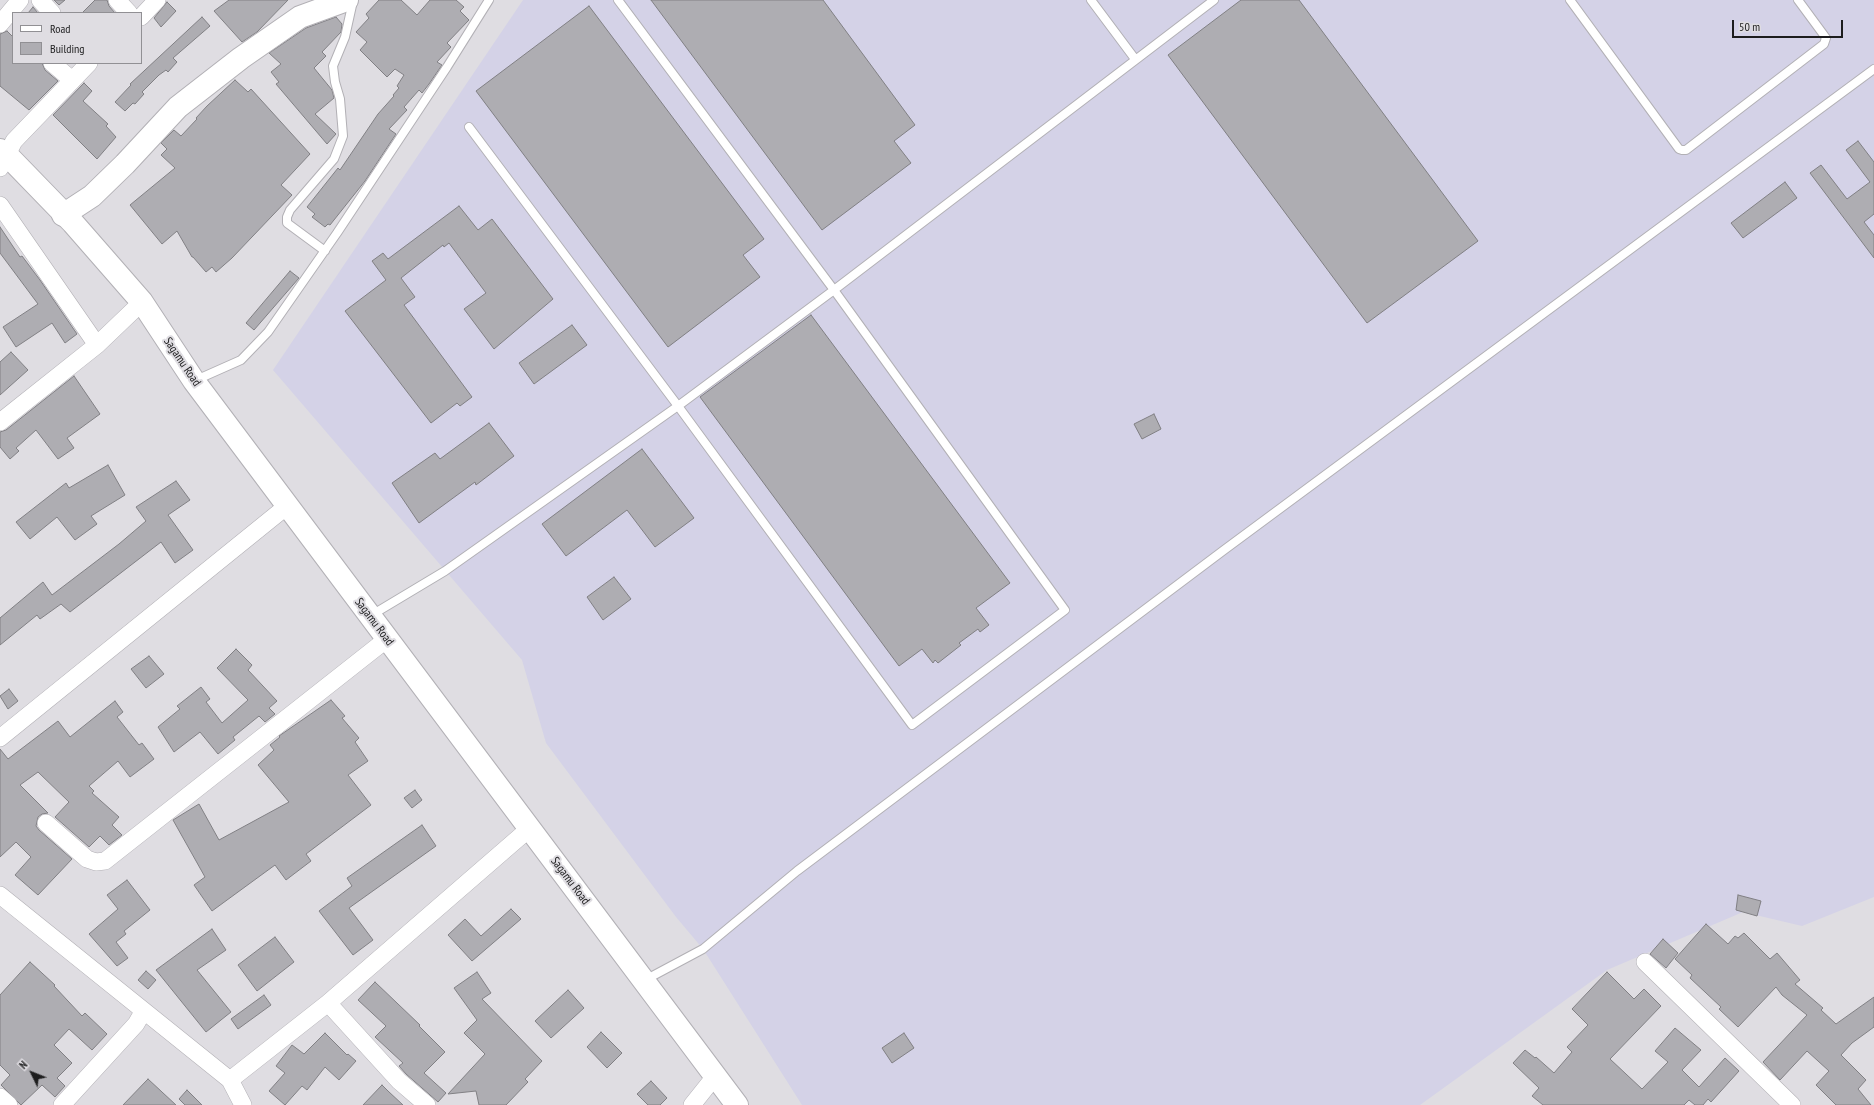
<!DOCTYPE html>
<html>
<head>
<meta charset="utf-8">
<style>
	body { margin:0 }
	#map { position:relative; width:1874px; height:1105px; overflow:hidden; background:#dfdde2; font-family:"PT Sans Narrow",sans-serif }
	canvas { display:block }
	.legend { position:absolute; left:12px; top:12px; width:130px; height:52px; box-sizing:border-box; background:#dfdde2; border:1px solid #919094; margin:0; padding:5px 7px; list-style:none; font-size:12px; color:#1d1d1e }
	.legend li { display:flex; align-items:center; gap:8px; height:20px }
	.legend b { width:20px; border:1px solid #919094 }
	.north { position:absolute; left:12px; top:1053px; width:40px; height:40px; -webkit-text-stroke:3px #dfdde2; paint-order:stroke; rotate:313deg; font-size:11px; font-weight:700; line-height:16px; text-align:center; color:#1d1d1e }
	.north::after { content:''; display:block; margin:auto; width:14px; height:18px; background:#1d1d1e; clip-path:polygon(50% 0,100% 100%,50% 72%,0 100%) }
	.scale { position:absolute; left:1732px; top:20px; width:111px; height:18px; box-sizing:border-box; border:2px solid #1d1d1e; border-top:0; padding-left:5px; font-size:12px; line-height:14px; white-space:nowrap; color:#1d1d1e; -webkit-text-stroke:3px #dfdde2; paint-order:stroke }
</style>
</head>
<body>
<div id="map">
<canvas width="1874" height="1105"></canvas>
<ul class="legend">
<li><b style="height:5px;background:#fff"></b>Road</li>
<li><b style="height:11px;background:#aeadb2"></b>Building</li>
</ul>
<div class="north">N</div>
<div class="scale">50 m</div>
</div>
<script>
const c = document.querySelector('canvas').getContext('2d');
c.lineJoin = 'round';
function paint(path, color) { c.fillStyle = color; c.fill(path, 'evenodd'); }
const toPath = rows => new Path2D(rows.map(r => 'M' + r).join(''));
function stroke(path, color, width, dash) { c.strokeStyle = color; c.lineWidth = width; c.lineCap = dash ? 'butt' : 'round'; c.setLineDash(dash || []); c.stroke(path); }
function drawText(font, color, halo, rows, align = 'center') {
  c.font = font + ' "PT Sans Narrow",sans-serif'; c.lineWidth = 4; c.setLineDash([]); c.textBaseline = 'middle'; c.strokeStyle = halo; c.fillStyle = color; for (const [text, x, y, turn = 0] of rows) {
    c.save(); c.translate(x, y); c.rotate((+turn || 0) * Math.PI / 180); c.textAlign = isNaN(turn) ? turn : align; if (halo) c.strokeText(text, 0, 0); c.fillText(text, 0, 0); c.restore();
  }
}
paint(toPath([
	[523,0,1874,0,1874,897,1802,926,1743,912,1607,970,1420,1105,802,1105,703,949,676,917,546,743,522,660,273,370]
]), '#d4d2e7');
const building = toPath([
	[54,0,65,0,59,5,54,0],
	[95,0,107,0,109,6,115,13,82,13,95,0],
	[229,0,288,0,257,32,242,42,214,11,229,0],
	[379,0,401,0,417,15,430,0,456,0,464,7,460,11,469,20,447,43,451,47,437,62,442,65,429,84,422,93,419,90,404,107,407,110,389,129,396,134,365,181,330,225,328,224,325,227,312,217,315,214,307,207,338,168,340,170,378,114,394,96,393,95,399,88,397,86,404,75,395,69,387,77,360,50,367,42,356,32,369,18,366,14,379,0],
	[651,0,823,0,915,125,894,141,911,163,822,230,651,0],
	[1241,0,1299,0,1478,241,1367,323,1168,55,1241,0],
	[167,2,176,11,161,27,154,18,167,2],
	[589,6,764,239,743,255,760,277,668,347,476,91,589,6],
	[33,7,38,13,28,13,33,7],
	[202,17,210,26,173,58,177,62,168,72,166,70,159,75,142,92,144,94,135,104,133,103,125,111,115,102,131,85,130,84,202,17],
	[336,17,342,24,341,32,322,52,326,56,314,68,332,90,334,98,315,114,336,134,327,144,276,84,279,82,271,72,281,64,269,53,306,28,336,17],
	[7,31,13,37,13,63,42,63,45,70,58,81,29,110,0,86,0,34,7,31],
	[235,80,248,92,251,89,310,154,281,185,292,195,232,258,216,272,212,267,206,272,193,257,192,257,177,231,162,244,130,205,175,168,161,155,167,149,161,143,174,130,181,136,197,119,196,118,207,106,235,80],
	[84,83,92,91,83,101,108,124,106,126,116,137,97,159,53,115,84,83],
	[1858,141,1874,162,1874,214,1864,222,1874,235,1874,258,1810,173,1821,165,1847,199,1870,182,1846,150,1858,141],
	[1785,182,1797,198,1743,238,1731,223,1785,182],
	[459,206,478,230,492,219,553,299,494,349,464,309,486,293,449,243,444,247,443,245,401,278,415,297,404,305,472,397,460,406,457,403,431,423,345,311,386,280,372,261,383,253,388,259,459,206],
	[0,227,20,257,22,256,40,280,77,334,65,343,52,323,16,347,3,327,38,304,0,253,0,227],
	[290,271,299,278,254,330,246,323,290,271],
	[811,315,1010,583,976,608,989,625,980,632,978,629,959,643,961,645,938,663,935,660,933,663,922,649,899,666,700,397,811,315],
	[572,325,587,345,534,384,519,363,572,325],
	[11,352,28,370,0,395,0,362,11,352],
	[74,376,100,414,67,438,74,448,58,459,36,430,16,448,19,451,10,459,0,447,0,432,6,430,74,376],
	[1154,414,1161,429,1142,439,1134,424,1154,414],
	[489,423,514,456,476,485,475,482,419,523,392,483,435,453,440,459,489,423],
	[642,449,694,518,655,547,627,510,566,556,542,524,642,449],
	[108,465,125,495,91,516,97,524,75,540,57,517,30,539,16,522,66,483,69,488,108,465],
	[176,481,190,500,168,515,193,550,175,563,161,542,70,612,61,604,40,619,37,615,0,645,0,618,43,582,52,595,119,544,146,521,136,507,176,481],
	[614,577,631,599,603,620,587,597,614,577],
	[236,649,252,665,248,670,277,701,269,708,275,714,265,722,259,716,233,737,235,740,218,754,200,732,174,752,158,727,180,709,177,706,201,687,210,699,206,702,222,723,248,700,217,668,236,649],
	[149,656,164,674,146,688,131,669,149,656],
	[9,689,18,701,8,709,0,696,9,689],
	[331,700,345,716,342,718,359,738,355,742,368,761,348,775,371,805,306,854,311,861,286,880,275,865,212,911,194,885,205,877,173,820,199,804,219,840,289,802,258,765,274,750,270,745,280,737,279,736,331,700],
	[115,701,123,712,117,717,139,745,142,743,154,759,130,777,118,761,89,786,94,791,92,793,119,817,112,825,122,835,109,845,100,836,89,847,55,817,69,802,38,772,20,785,48,813,42,814,38,817,36,826,39,830,72,859,38,895,15,875,31,857,16,842,0,857,0,749,8,759,58,721,70,737,115,701],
	[415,790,422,800,412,808,404,798,415,790],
	[422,825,436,846,349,908,373,940,353,955,319,911,352,886,347,878,422,825],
	[127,880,150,910,124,931,126,934,116,942,128,958,117,966,89,934,118,909,107,895,127,880],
	[1738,895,1761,901,1757,916,1736,910,1738,895],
	[511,909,521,919,472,961,448,935,465,919,481,936,511,909],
	[1706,924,1728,944,1735,936,1738,938,1744,933,1770,959,1777,953,1800,980,1795,984,1823,1008,1821,1010,1836,1024,1874,997,1874,1027,1852,1043,1841,1055,1866,1080,1858,1089,1871,1105,1836,1105,1816,1085,1829,1071,1807,1051,1780,1080,1763,1062,1807,1015,1782,995,1776,987,1738,1027,1719,1009,1721,1007,1690,978,1692,975,1675,959,1706,924],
	[212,929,226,950,197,970,231,1012,206,1032,156,970,212,929],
	[275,937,294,962,257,991,238,965,275,937],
	[1663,939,1678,953,1666,968,1650,954,1663,939],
	[30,962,55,985,54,986,82,1016,85,1013,107,1034,92,1050,69,1029,54,1045,72,1063,57,1078,65,1086,55,1097,42,1085,21,1105,1,1085,10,1075,0,1065,0,995,30,962],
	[146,971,156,980,148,989,138,980,146,971],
	[477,972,491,993,482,999,542,1061,525,1079,528,1082,506,1105,479,1105,476,1091,448,1094,485,1054,464,1033,477,1020,454,988,477,972],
	[1607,972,1634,999,1644,989,1661,1006,1610,1059,1642,1089,1668,1062,1655,1051,1675,1028,1701,1050,1682,1070,1699,1087,1725,1058,1739,1071,1711,1102,1708,1099,1703,1105,1695,1105,1689,1100,1684,1105,1543,1105,1532,1096,1539,1088,1513,1063,1525,1050,1535,1058,1536,1057,1554,1073,1572,1052,1567,1047,1588,1025,1572,1009,1607,972],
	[375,982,420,1025,419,1026,445,1052,424,1073,446,1093,438,1102,406,1074,399,1066,403,1063,375,1037,386,1026,358,1000,375,982],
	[568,990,584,1008,551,1038,535,1021,568,990],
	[264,995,271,1005,238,1029,231,1019,264,995],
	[601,1032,622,1053,607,1068,587,1047,601,1032],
	[325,1033,347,1055,348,1054,356,1061,339,1080,325,1067,307,1090,302,1086,285,1105,269,1091,285,1073,276,1066,292,1045,304,1054,325,1033],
	[904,1033,914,1048,892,1063,882,1048,904,1033],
	[148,1079,176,1105,123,1105,148,1079],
	[651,1081,667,1098,660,1105,648,1105,637,1094,651,1081],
	[382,1085,388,1091,403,1105,363,1105,382,1085],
	[187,1090,202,1105,185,1105,179,1099,187,1090]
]);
paint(building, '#aeadb2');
stroke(building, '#818084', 1);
const lane = toPath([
	[1091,0,1135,59],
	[1570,0,1679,149,1682,150,1686,150,1824,44,1826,38,1798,0],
	[469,127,678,406,912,725,1065,610,834,290,618,0],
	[325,251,287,223,287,217,290,210,334,159,343,136,340,99,335,82,333,66,345,37,353,1],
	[196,380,241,360,268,332,337,233,447,67,489,0],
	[370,616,445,571,678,406,834,290,1214,0],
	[645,980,703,949,797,871,1224,550,1874,69]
]);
const street = toPath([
	[40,0,52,13],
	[117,0,129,13],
	[141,17,157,0],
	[0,24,20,0],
	[52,63,72,80],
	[0,168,14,141,89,63],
	[0,205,97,345],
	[0,422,97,345,142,302],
	[0,738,287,506],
	[46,823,87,859,96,862,105,861,387,639],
	[0,895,230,1080,243,1105],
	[1645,962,1792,1105],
	[328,1003,399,1081,427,1105],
	[230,1080,328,1003,530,828],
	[0,1097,9,1105],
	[62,1105,136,1024,143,1012],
	[692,1105,716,1075]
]);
const secondary = toPath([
	[63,215,92,196,125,164,178,107,241,58,300,17,347,0]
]);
const highway = toPath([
	[0,150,7,155,73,223,142,302,194,381,737,1105]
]);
stroke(lane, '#b2b0b5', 10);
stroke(street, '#b2b0b5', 18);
stroke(secondary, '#b2b0b5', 24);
stroke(highway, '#b2b0b5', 24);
stroke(lane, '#fff', 8);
stroke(street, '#fff', 17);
stroke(secondary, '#fff', 22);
stroke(highway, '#fff', 22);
drawText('12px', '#1d1d1e', '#dfdde2', [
	["Sagamu Road",182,362,56],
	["Sagamu Road",374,622,53],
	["Sagamu Road",570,881,53]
]);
</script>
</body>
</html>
